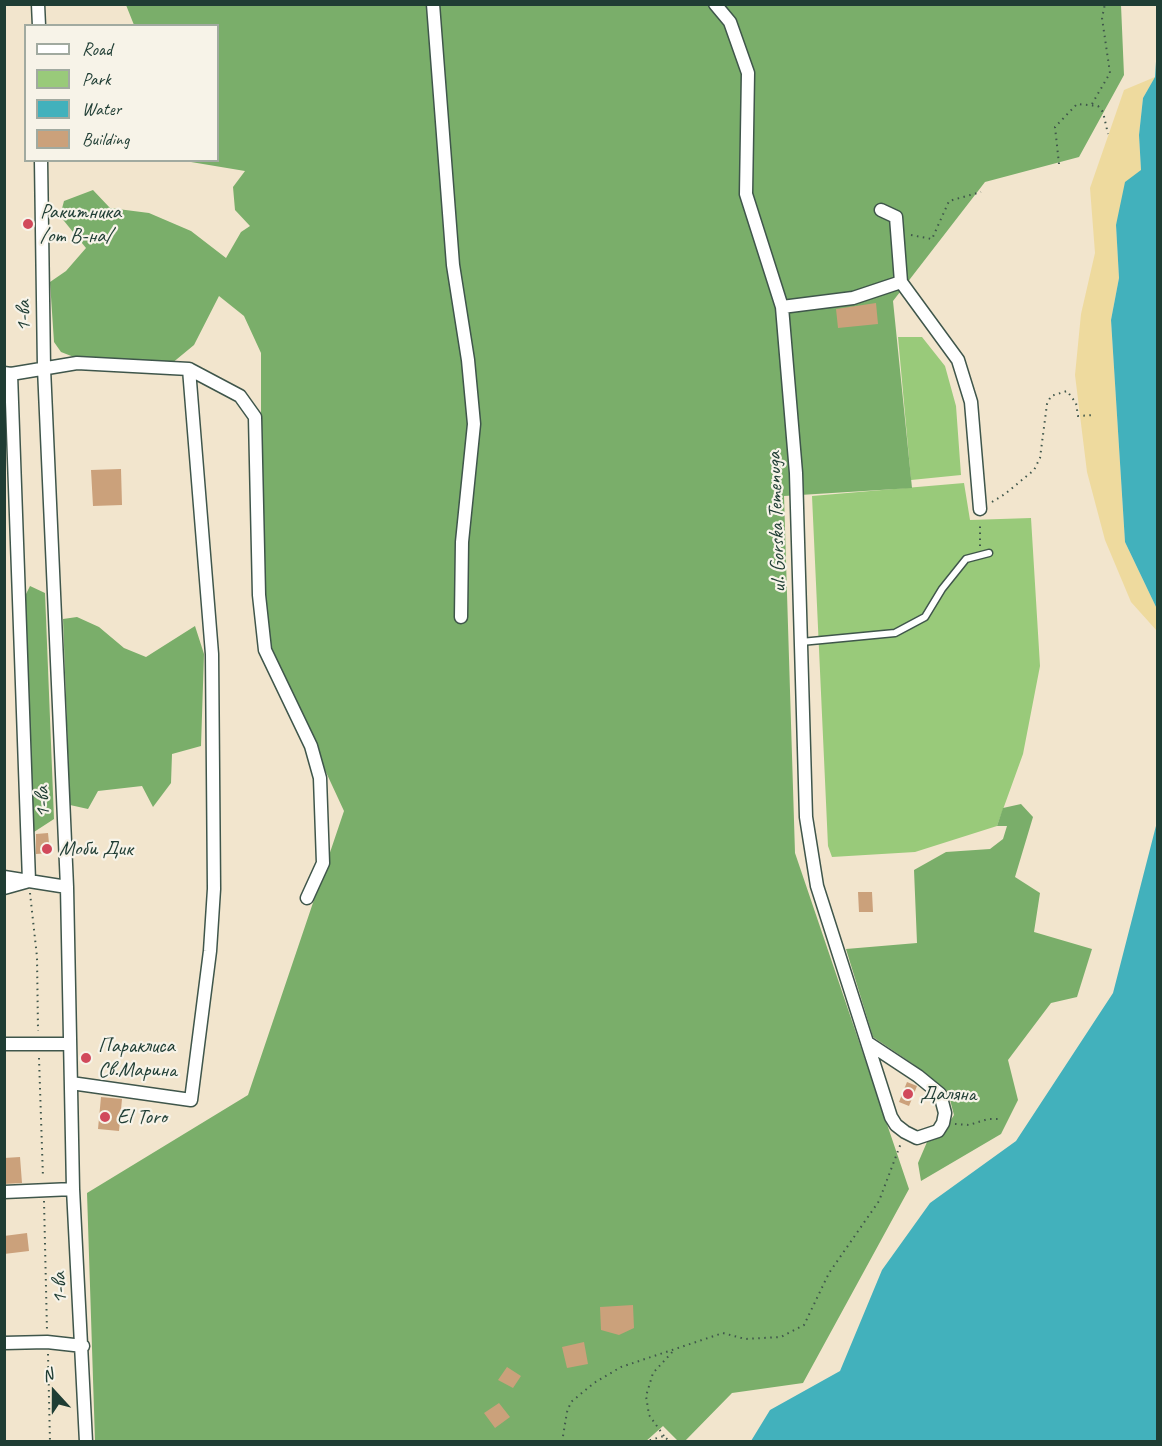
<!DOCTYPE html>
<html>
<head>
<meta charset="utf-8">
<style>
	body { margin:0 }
	#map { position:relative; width:1162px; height:1446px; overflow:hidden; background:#f2e5cd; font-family:Caveat,sans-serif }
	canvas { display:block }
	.frame { position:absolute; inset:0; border:6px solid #1f3d34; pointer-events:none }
	.legend { position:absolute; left:24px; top:24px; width:195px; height:138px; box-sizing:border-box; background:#f7f3e8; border:2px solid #a1aaa0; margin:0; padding:8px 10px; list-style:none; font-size:18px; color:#1f3d34 }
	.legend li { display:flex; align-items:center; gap:12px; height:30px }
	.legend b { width:30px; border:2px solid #a1aaa0 }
	.north { position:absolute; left:24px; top:1362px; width:60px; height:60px; -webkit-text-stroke:4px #f7f3e8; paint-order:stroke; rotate:339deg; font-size:16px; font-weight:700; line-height:24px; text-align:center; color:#1f3d34 }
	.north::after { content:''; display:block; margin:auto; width:21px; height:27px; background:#1f3d34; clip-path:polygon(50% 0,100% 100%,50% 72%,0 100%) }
</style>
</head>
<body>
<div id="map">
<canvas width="1162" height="1446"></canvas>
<div class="frame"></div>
<ul class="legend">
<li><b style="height:8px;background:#fff"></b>Road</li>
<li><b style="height:16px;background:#99ca7a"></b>Park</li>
<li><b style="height:16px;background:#42b1bc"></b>Water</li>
<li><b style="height:16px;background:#cba17b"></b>Building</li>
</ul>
<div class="north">N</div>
</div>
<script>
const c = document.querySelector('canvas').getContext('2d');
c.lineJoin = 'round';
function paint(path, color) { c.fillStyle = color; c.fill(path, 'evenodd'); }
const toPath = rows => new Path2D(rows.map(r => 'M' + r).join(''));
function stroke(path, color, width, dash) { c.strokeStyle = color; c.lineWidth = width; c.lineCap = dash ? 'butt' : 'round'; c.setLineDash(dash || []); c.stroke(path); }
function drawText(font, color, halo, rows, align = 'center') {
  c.font = font + ' Caveat,sans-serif'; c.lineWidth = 4.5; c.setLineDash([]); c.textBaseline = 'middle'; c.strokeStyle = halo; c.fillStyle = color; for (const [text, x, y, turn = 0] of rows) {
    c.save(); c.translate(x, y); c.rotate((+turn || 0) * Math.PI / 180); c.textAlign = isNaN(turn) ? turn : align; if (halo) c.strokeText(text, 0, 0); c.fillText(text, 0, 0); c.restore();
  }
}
paint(toPath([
	[898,337,922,337,945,366,956,406,961,475,911,480],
	[964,483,970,520,1031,518,1040,666,1023,754,997,826,915,852,832,857,828,846,812,496]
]), '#99ca7a');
paint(toPath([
	[126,5,1121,5,1124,75,1079,157,985,182,893,301,912,488,784,496,795,853,909,1189,803,1383,732,1393,685,1441,678,1441,663,1426,645,1442,95,1441,87,1193,248,1095,344,811,268,647,261,538,261,353,244,316,219,296,194,345,171,364,79,359,61,352,54,342,50,282,66,271,86,248,60,216,64,201,93,190,110,208,149,213,191,231,226,258,241,232,250,226,235,210,233,187,245,171,185,161,218,160,218,26,134,25],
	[30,586,45,593,54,819,34,832,27,826,25,596],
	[77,617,99,627,124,648,146,657,195,626,204,654,201,746,172,754,171,783,153,807,142,786,98,791,88,809,70,805,63,619],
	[1021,804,1033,817,1015,877,1040,893,1034,932,1092,949,1077,997,1051,1003,1008,1060,1018,1100,1001,1134,921,1181,918,1163,927,1142,940,1137,954,1115,948,1092,913,1064,873,1037,846,949,917,943,914,870,946,852,990,849,1003,839,1007,826,997,826,1003,808]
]), '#7aae6a');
paint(toPath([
	[1155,77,1143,98,1139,135,1141,170,1116,225,1119,278,1111,320,1125,542,1157,609,1157,631,1131,602,1105,540,1087,472,1075,375,1081,314,1095,253,1090,188,1124,90]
]), '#eeda9e');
paint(toPath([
	[1157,46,1157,609,1125,542,1111,320,1119,278,1116,225,1125,182,1141,170,1139,135,1143,98,1155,77],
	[1157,822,1157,1441,751,1441,770,1410,840,1371,882,1270,930,1203,1016,1141,1113,993]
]), '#42b1bc');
paint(toPath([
	[876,303,878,324,838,328,836,309],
	[121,469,122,505,93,506,91,470],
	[48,833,50,853,36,854,36,834],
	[858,892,872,892,873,912,859,912],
	[907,1082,917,1086,909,1106,899,1102],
	[101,1097,122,1099,119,1131,98,1129],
	[20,1157,22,1183,4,1184,4,1158],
	[27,1233,29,1251,4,1254,4,1236],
	[633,1305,634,1328,619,1335,601,1330,600,1307],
	[584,1342,588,1364,567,1368,562,1347],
	[507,1367,521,1376,513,1388,498,1380],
	[499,1403,510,1417,495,1428,484,1413]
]), '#cba17b');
const service = toPath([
	[801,642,895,633,925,617,942,589,966,559,989,553]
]);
const minor = toPath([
	[38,4,39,26],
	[433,4,453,265,468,360,474,424,462,542,461,617],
	[715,4,730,22,748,73,746,194,782,307,796,473,806,817,817,886,891,1117,896,1125,905,1132,917,1138,938,1131,943,1123,945,1113,940,1094,918,1076,868,1043],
	[41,160,44,368,67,887,73,1189,86,1442],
	[881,210,896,217,901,282,958,360,971,402,980,509],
	[782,307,853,298,901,282],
	[189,369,240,396,255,417,259,595,265,650,311,746,320,778,323,863,307,898],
	[4,373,11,374,77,363,189,369,212,654,214,889,210,951,191,1100,71,1083],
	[4,877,29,881,11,374],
	[4,888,29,881,67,887],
	[4,1044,69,1044],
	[4,1192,73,1189],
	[4,1343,47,1342,83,1346]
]);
stroke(service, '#3f564b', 9);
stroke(minor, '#3f564b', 15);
stroke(toPath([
	[1092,104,1110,73,1102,18,1105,4],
	[1059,164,1055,127,1077,104,1098,106,1103,112,1108,134],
	[911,235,932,239,949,201,981,192],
	[992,502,1005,494,1034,470,1040,458,1047,404,1051,396,1067,391,1076,403,1078,416,1095,415],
	[980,546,980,522],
	[30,893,37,957,38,1031],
	[39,1058,43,1178],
	[955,1124,969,1125,988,1119,1001,1119],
	[44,1201,47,1331],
	[48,1354,50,1442],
	[664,1436,649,1415,646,1396,653,1373,675,1349],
	[562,1442,567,1412,571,1402,594,1383,621,1367,723,1333,745,1339,781,1337,804,1325,829,1273,879,1201,901,1143],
	[644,1442,664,1436,670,1442]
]), '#3f564b', 2, [1.5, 4.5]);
stroke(service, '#fff', 6);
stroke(minor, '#fff', 12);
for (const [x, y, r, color] of [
	[28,224,6,"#d1495b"],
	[47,849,6,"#d1495b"],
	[86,1058,6,"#d1495b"],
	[908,1094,6,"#d1495b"],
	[105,1117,6,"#d1495b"]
]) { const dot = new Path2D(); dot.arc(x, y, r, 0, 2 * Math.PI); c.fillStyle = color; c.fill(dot); stroke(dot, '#f7f3e8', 2); }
drawText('21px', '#1f3d34', '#f7f3e8', [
	["Ракитника",40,212],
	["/от В-на/",40,236],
	["Моби Дик",59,849],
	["Параклиса",98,1046],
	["Св.Марина",98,1070],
	["Даляна",920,1094],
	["El Toro",117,1117]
], 'left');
drawText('21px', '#1f3d34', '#f7f3e8', [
	["1-ва",24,316,-91],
	["ul. Gorska Temenuga",777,522,-92],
	["1-ва",43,802,-93],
	["1-ва",60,1288,-93]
]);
</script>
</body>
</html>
